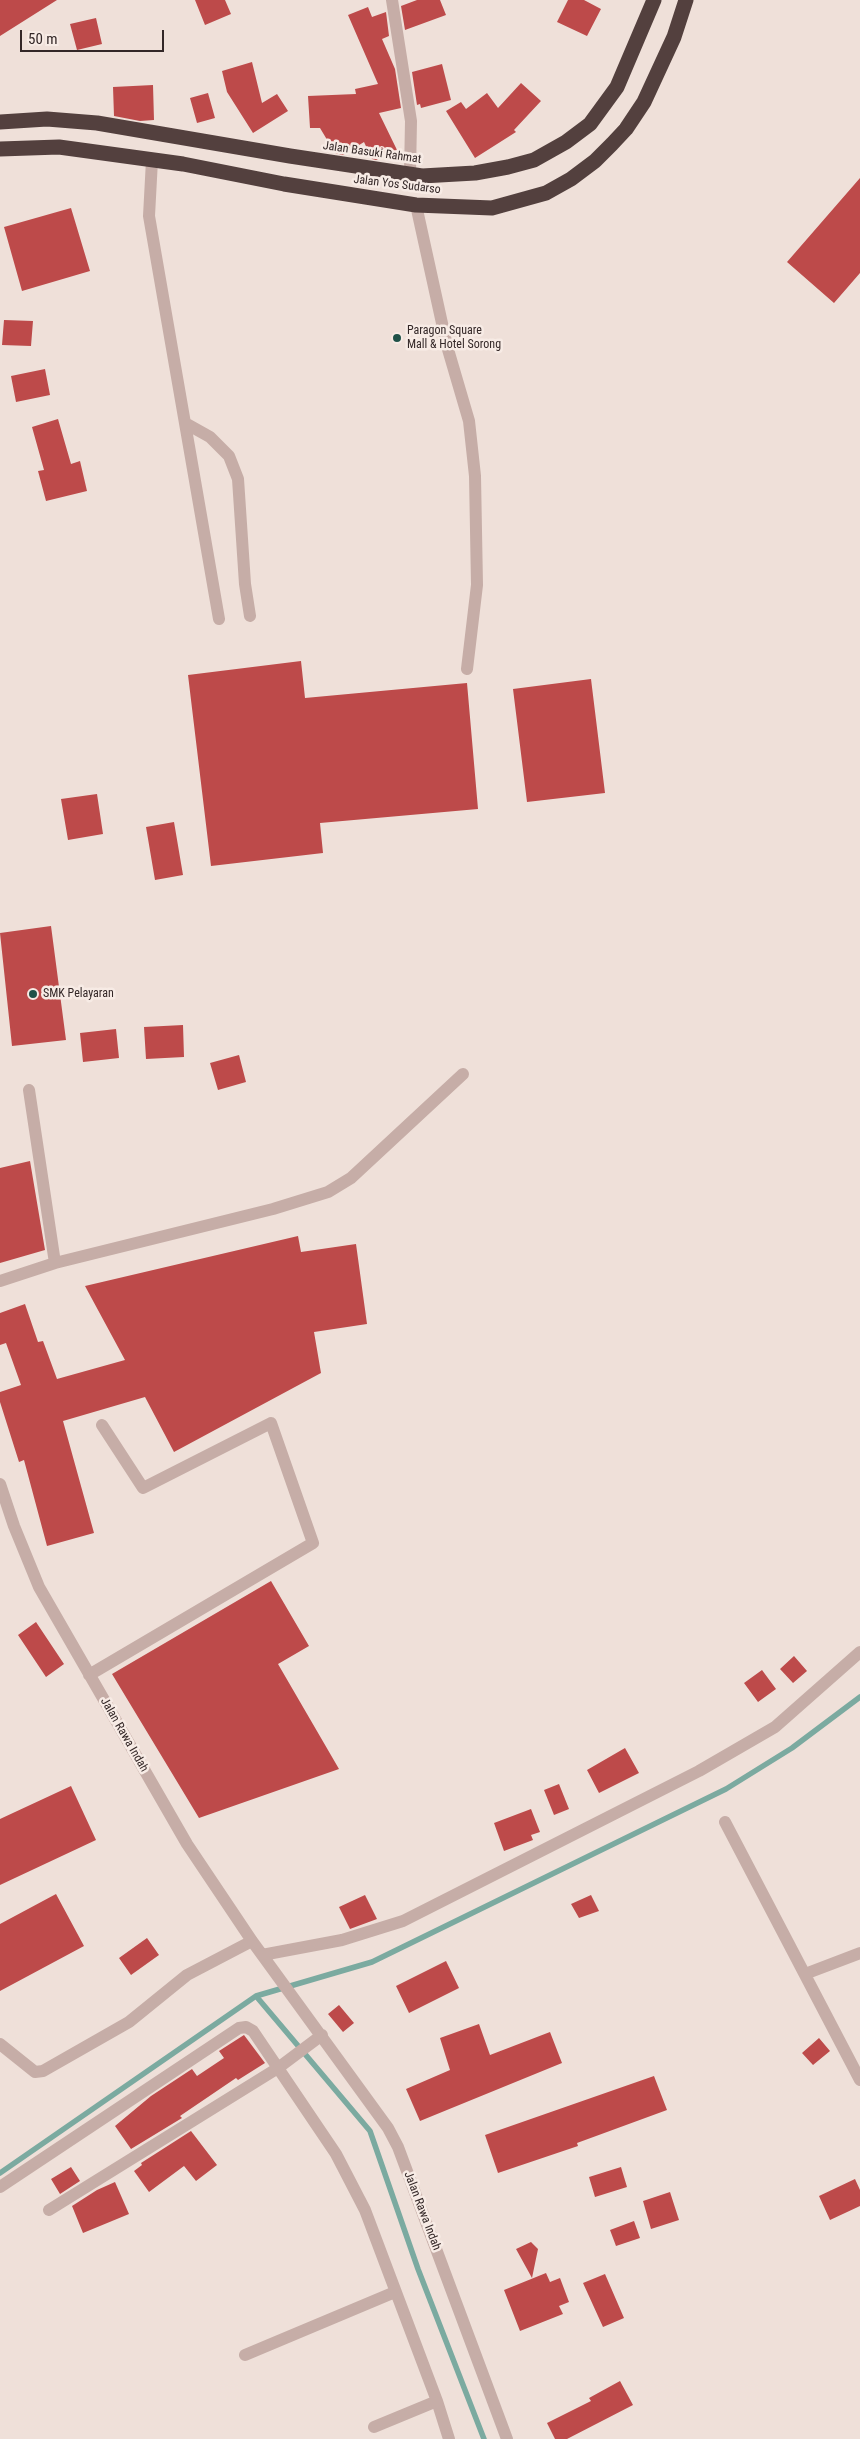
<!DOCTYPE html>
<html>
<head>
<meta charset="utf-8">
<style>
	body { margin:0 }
	#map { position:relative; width:860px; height:2439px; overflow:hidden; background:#efe0d9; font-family:"Roboto Condensed",sans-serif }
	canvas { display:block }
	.scale { position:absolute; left:20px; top:30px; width:144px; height:22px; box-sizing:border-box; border:2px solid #332727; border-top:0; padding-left:6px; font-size:15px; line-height:18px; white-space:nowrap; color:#332727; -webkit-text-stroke:4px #f7ebe5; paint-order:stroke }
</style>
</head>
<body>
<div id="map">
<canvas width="860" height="2439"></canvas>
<div class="scale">50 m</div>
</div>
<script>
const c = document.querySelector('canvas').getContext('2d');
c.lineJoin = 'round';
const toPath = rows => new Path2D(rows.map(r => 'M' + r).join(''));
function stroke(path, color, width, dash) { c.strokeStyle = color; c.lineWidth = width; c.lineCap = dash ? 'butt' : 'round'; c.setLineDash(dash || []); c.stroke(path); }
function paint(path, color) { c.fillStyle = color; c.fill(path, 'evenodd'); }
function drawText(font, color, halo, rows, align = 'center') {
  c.font = font + ' "Roboto Condensed",sans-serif'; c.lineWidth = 5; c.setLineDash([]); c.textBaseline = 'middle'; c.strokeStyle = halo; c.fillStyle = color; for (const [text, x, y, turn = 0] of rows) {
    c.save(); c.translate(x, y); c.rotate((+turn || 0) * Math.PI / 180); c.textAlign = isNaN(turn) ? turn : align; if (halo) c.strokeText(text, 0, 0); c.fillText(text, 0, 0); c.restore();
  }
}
stroke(toPath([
	[256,1996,370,2131,418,2269,484,2439],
	[0,2173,256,1996,372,1962,726,1789,792,1748,860,1697]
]), '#7baaa0', 5.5);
paint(toPath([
	[0,0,57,0,0,36],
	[195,0,225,0,231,14,205,25],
	[417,0,440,0,446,15,405,30,401,6],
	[568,0,584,0,601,9,587,36,557,22],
	[368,7,372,17,386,12,389,36,382,39,395,69,401,108,379,113,397,150,376,160,372,159,364,142,343,155,335,153,320,128,310,128,308,96,356,94,355,89,378,84,348,15],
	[96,18,102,44,77,50,70,24],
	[252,62,262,103,277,94,288,111,253,133,227,92,222,71],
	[442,64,451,100,421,108,420,104,417,105,412,72],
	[521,83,541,101,514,130,516,132,475,158,446,111,461,102,466,109,487,93,498,108],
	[153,85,154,120,140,121,114,116,113,87],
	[208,93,215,118,197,123,190,98],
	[860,178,860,273,834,303,787,262],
	[71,208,90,271,22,291,4,227],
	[4,320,33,321,31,346,2,345],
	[45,369,50,395,16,402,11,376],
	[58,419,71,464,80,461,87,491,46,501,38,471,44,470,32,427],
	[301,661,305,698,467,683,478,809,320,823,323,853,211,866,188,675],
	[591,679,605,793,527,802,513,689],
	[97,794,103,834,68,840,61,799],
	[174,822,183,875,155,880,146,827],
	[51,926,66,1040,12,1046,0,933],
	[183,1025,184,1057,146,1059,144,1027],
	[116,1029,119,1058,83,1062,80,1033],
	[239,1055,246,1082,218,1090,210,1063],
	[30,1161,45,1250,0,1263,0,1168],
	[298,1236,301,1252,356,1244,367,1324,314,1332,321,1373,174,1452,145,1397,63,1421,94,1533,47,1546,24,1460,19,1462,0,1402,0,1392,21,1385,6,1343,0,1345,0,1313,25,1304,38,1342,43,1341,57,1379,125,1360,85,1286],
	[271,1581,309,1646,278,1664,339,1769,199,1818,112,1674],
	[36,1622,64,1664,46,1677,18,1635],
	[794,1656,807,1671,793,1683,780,1669],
	[762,1670,776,1689,758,1702,744,1683],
	[625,1748,639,1773,599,1793,587,1770],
	[559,1784,569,1809,554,1815,544,1790],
	[71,1786,96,1840,0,1885,0,1819],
	[531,1809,540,1832,531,1835,533,1840,504,1851,494,1823],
	[56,1894,84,1946,0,1991,0,1924],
	[365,1895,377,1919,350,1929,339,1907],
	[591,1895,599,1911,579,1918,571,1904],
	[147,1938,159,1955,131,1975,119,1958],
	[446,1961,459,1988,409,2013,396,1986],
	[339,2005,354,2023,343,2032,328,2014],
	[479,2024,490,2055,550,2032,562,2063,420,2121,406,2089,450,2070,440,2038],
	[244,2035,265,2063,238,2080,236,2078,180,2116,182,2118,131,2149,115,2126,151,2096,192,2069,197,2076,224,2058,219,2051],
	[819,2038,830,2051,813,2065,802,2053],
	[654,2076,667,2110,577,2143,578,2146,498,2173,485,2135],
	[191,2131,217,2165,196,2181,184,2166,149,2192,134,2171,142,2165,141,2163],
	[71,2167,80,2181,60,2194,51,2179],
	[621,2167,627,2187,595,2197,589,2177],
	[855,2179,860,2190,860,2206,830,2220,819,2196],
	[115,2182,129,2214,83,2233,72,2206,97,2190],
	[670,2192,679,2220,651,2229,643,2201],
	[634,2221,640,2238,616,2246,610,2230],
	[531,2242,538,2249,532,2278,516,2249],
	[546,2273,550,2282,560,2278,569,2302,559,2306,563,2314,520,2331,504,2290],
	[605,2274,624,2318,603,2327,583,2283],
	[620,2381,633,2405,567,2439,555,2439,547,2423,591,2401,589,2398]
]), '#bd4a4a');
stroke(toPath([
	[392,0,411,121,410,174],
	[152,160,149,216,219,619],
	[416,205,447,346,469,421,475,476,477,585,467,669],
	[185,423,210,437,229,456,238,479,245,584,250,616],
	[29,1090,55,1263],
	[0,1281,55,1263,273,1209,328,1192,351,1178,463,1074],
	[0,1484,14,1526,39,1587,187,1844,252,1941,388,2128,398,2147,507,2439],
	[89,1675,313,1543,271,1423,143,1488,102,1425],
	[725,1822,860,2080],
	[262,1955,342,1940,403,1921,699,1771,775,1727,860,1652],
	[805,1974,860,1953],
	[0,2044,35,2072,43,2071,129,2022,187,1975,252,1941],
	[0,2187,239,2028,246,2027,253,2031,336,2154,365,2210,437,2401,449,2439],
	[49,2210,278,2068,322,2035],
	[245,2355,395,2292],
	[374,2427,437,2401]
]), '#c6ada7', 12);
stroke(toPath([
	[0,122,47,119,97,123,290,156,422,176,475,173,508,167,534,160,566,142,590,124,617,87,654,0],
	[0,149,59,147,183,164,284,184,416,205,492,208,546,193,571,179,595,161,612,144,626,129,644,102,674,37,686,0]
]), '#53403e', 15);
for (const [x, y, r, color] of [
	[397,338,5,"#1f5148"],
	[33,994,5,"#1f5148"]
]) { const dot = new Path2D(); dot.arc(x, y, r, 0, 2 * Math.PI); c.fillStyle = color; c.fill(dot); stroke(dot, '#f7ebe5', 2); }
drawText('12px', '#332727', '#f7ebe5', [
	["Jalan Basuki Rahmat",372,153,8],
	["Jalan Yos Sudarso",397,185,7],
	["Jalan Rawa Indah",124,1735,60],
	["Jalan Rawa Indah",422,2211,69]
]);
drawText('12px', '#332727', '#f7ebe5', [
	["Paragon Square",407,331],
	["Mall & Hotel Sorong",407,345],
	["SMK Pelayaran",43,994]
], 'left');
</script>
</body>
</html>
